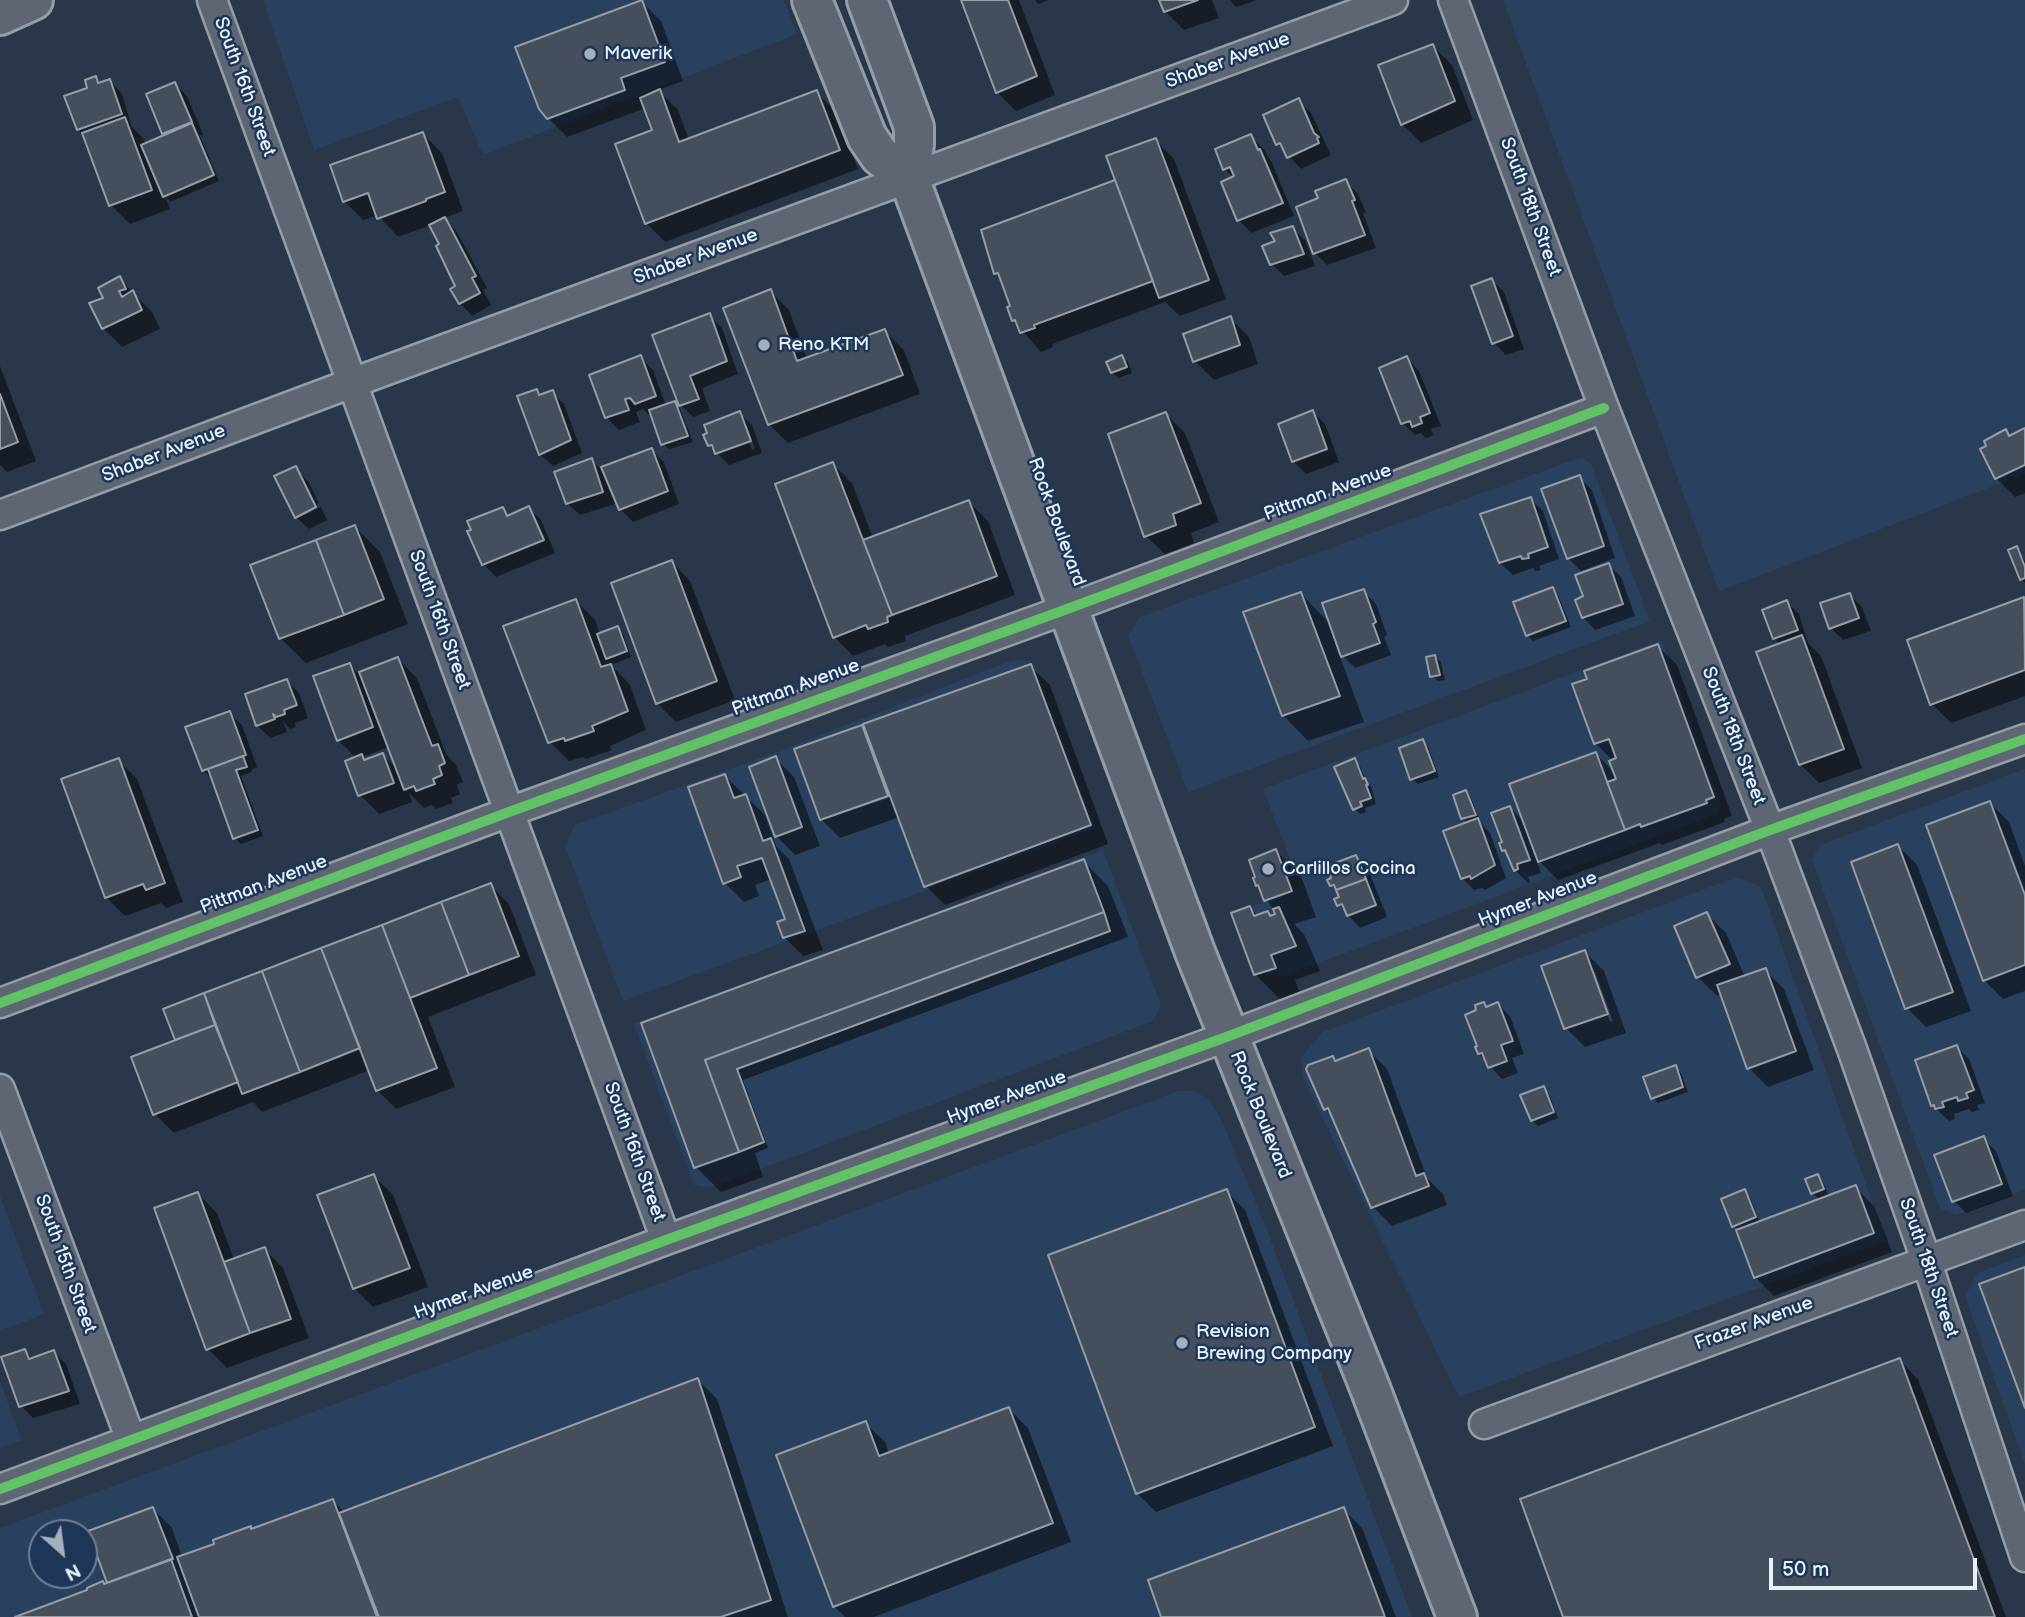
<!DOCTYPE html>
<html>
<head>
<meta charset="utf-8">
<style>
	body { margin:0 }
	#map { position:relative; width:2025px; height:1617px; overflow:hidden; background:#2a374a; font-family:"Balsamiq Sans",sans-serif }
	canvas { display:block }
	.north { position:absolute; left:28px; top:1519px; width:70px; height:70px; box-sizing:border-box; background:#1d3557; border:2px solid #6e8097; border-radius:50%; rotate:152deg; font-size:19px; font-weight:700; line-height:28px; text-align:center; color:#e8f1f8 }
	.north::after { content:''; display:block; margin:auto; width:24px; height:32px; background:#a6b0bb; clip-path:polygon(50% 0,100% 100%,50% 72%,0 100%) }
	.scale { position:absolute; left:1769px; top:1558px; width:208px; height:32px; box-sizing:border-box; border:4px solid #e8f1f8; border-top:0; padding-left:9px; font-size:21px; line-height:24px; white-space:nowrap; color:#e8f1f8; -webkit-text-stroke:5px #1d3557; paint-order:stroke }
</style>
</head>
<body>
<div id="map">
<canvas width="2025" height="1617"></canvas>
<div class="north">N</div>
<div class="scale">50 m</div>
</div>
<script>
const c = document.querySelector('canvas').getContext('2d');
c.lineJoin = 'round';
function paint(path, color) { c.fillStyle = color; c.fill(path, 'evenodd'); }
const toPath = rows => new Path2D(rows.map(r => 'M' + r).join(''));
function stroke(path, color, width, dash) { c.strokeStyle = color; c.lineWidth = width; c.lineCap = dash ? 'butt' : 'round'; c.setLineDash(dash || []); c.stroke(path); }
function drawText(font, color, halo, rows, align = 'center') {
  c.font = font + ' "Balsamiq Sans",sans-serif'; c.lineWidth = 5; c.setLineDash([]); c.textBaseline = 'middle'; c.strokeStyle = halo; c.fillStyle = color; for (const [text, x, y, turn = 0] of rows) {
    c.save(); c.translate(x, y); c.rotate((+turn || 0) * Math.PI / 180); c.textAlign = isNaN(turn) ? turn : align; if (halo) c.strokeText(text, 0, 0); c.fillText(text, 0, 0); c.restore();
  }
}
paint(toPath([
	[263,0,784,0,797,34,483,155,458,97,314,150],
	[1503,0,2025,0,2025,474,1719,591],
	[1582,457,1591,464,1650,621,1188,792,1128,635,1140,617],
	[1662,640,1721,804,1717,814,1284,976,1256,971,1234,914,1301,887,1263,789],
	[1024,659,1035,666,1096,828,623,1001,565,846,575,825,761,758,1011,661],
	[2025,769,2025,1190,1956,1215,1940,1208,1812,860,1820,845],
	[1103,850,1161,1005,1153,1021,710,1188,694,1185,634,1024],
	[1737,877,1761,887,1886,1241,1459,1397,1303,1078,1301,1058,1323,1032],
	[1179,1091,1195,1091,1209,1100,1221,1119,1265,1225,1412,1617,0,1617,0,1528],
	[42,1533,84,1533,84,1575,42,1575],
	[0,1196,44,1314,0,1331],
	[2025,1255,2025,1465,1965,1296,1978,1273],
	[0,1382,22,1440,0,1448]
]), '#2a405f');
paint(toPath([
	[963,0,1019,0,1055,95,1016,111,997,92],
	[1035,0,1049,0,1038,4],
	[1161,0,1212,0,1219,18,1184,30,1165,11],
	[1230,0,1257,0,1236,7],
	[642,2,661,21,683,81,658,90,678,110,689,140,816,92,835,111,858,169,665,242,646,223,655,131,646,108,567,137,548,118],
	[1433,46,1452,65,1473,120,1421,143,1402,124],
	[95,78,101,84,110,81,122,94,132,127,143,138,146,145,166,136,148,94,175,84,187,96,203,134,200,136,219,181,170,202,165,196,170,209,130,224,111,205,85,137,78,129,89,89],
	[1298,101,1311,113,1331,155,1301,169,1278,144,1265,116],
	[423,134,442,153,463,211,444,218,457,232,487,288,483,290,491,305,472,316,460,303,458,287,442,245,431,225,398,237,378,215,363,220,344,201],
	[1250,136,1263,148,1272,163,1294,216,1251,233,1239,220,1223,182,1234,178,1225,169],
	[1155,140,1174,159,1226,299,1180,316,1165,302,1052,344,1053,347,1041,352,1013,320,1012,307,1002,279,996,273,1117,181],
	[1345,182,1358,194,1366,212,1363,213,1376,248,1327,265,1315,253,1320,199],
	[1292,228,1305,240,1315,266,1284,276,1272,264,1277,242],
	[120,279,152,312,160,329,122,347,103,328,105,299],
	[1491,280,1504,292,1524,349,1506,355,1494,343],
	[770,291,789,310,807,359,885,331,904,350,920,394,788,443,769,424],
	[709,315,722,328,738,374,702,388,710,411,693,417,681,405],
	[1230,318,1249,337,1258,364,1214,380,1195,361],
	[640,357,653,370,666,406,675,403,680,409,693,442,669,449,663,444,652,414,649,415,643,409,636,412,640,422,619,430,606,417],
	[1122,357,1128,362,1132,373,1118,378,1112,372],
	[1407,359,1419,371,1441,426,1431,429,1433,435,1426,438,1421,433,1415,435,1403,423],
	[0,366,36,461,7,472,0,465],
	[536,391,541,396,552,392,564,404,582,453,553,466,540,454],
	[1313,412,1325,424,1339,462,1306,474,1293,461],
	[739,413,752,425,762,453,729,465,709,445],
	[743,426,747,426,755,449,752,450],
	[1166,414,1185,433,1219,522,1191,533,1194,543,1165,554,1146,536],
	[2025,430,2025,493,2015,497,1996,478,2006,432,2011,437],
	[651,450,664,462,679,504,633,522,620,509,618,503,580,515,567,503,591,460,601,469],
	[833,464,852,483,873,538,969,502,988,521,1015,595,905,636,906,641,888,647,885,644,853,656,834,637],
	[295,468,308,481,319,503,298,514,298,518,321,507,327,520,309,529,296,517],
	[1579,477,1592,490,1615,558,1581,571,1568,558],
	[1530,499,1543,511,1559,559,1539,566,1541,570,1536,571,1533,568,1513,575,1500,563],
	[529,508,541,520,555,553,496,577,483,564,502,509,510,516],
	[355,527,380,552,408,624,306,663,280,638],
	[2016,548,2025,561,2025,583,2021,579],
	[672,562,690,581,735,700,676,722,657,703],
	[1609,565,1621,577,1635,616,1595,630,1583,617,1585,597],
	[1553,589,1558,595,1571,627,1533,641,1527,635],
	[1363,591,1376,604,1387,635,1384,637,1391,655,1355,668,1338,651,1364,722,1308,741,1283,715,1301,594,1331,625],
	[1850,595,1862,607,1871,631,1843,640,1831,628],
	[2024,599,2025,696,1951,723,1932,704],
	[576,601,595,620,600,635,617,628,623,634,631,657,611,665,630,685,646,730,610,746,612,750,586,759,583,757,569,761,550,742],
	[1786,602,1799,614,1808,643,1821,656,1862,768,1819,783,1800,764,1781,645,1774,638],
	[1658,646,1677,665,1732,816,1724,819,1725,822,1662,845,1660,843,1558,880,1536,858,1541,873,1528,877,1530,882,1528,883,1515,870,1509,856,1503,850,1510,808,1526,824,1596,754,1616,774,1613,761,1595,743],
	[1435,656,1441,662,1445,680,1438,681,1432,676],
	[398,659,417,678,446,754,456,765,463,782,457,785,460,794,451,798,453,803,436,809,432,805,424,808,409,793,412,802,379,814,360,795,356,758,338,740,349,665,359,674],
	[389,747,398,770,383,755,366,761,363,757],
	[1031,667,1050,685,1108,844,945,905,926,886,900,817,840,838,821,819,861,727,869,735],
	[896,792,897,795,829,818,829,815],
	[287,681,299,693,308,718,295,723,296,727,290,729,283,721,287,732,270,738,257,725],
	[229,713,242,725,257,767,251,770,252,772,241,776,263,836,241,844,235,838,214,781,203,770],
	[1422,741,1428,747,1439,777,1418,784,1412,779],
	[775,758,794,777,820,846,795,855,776,836],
	[118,760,137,779,183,902,166,908,161,903,125,916,106,897],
	[1355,761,1360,766,1366,781,1371,786,1376,804,1365,808,1366,812,1360,814,1355,809],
	[725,776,765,815,776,846,789,859,823,950,803,956,784,937,787,920,772,879,755,885,759,896,744,902,725,883],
	[1466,792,1471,798,1480,821,1479,821,1490,833,1506,878,1485,890,1482,888,1474,890,1462,878,1468,824,1463,818,1455,796],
	[1990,803,2009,822,2025,866,2025,991,2003,999,1984,980],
	[1898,846,1917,865,1971,1011,1926,1027,1907,1008,1853,863],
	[1276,851,1301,876,1316,917,1294,924,1304,934,1320,971,1295,980,1300,993,1280,999,1255,974,1250,908,1258,916,1267,913,1272,917,1277,915,1257,885],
	[1356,857,1368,869,1387,917,1360,928,1339,905,1337,900,1341,898,1340,894,1331,885],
	[1083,861,1108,886,1128,937,743,1080,768,1148,755,1153,763,1177,721,1192,696,1167,643,1024],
	[490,885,509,904,536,975,428,1017,455,1087,396,1109,377,1090,370,1070,262,1112,253,1102,174,1133,155,1114,177,1041,165,1010],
	[1707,914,1726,933,1745,977,1765,970,1784,989,1814,1070,1768,1087,1749,1068,1722,994,1717,996,1698,977,1676,927],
	[1585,952,1604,971,1626,1033,1585,1047,1566,1028],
	[1592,972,1595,972,1613,1021,1610,1022],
	[1498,1004,1510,1016,1524,1054,1512,1058,1518,1073,1502,1079,1479,1054,1487,1008],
	[1957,1047,1969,1059,1985,1103,1977,1105,1979,1110,1972,1112,1969,1109,1954,1114,1955,1119,1949,1121,1932,1105],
	[1368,1050,1387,1069,1427,1178,1443,1194,1447,1205,1392,1226,1373,1207,1334,1118,1325,1109,1333,1058,1337,1062],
	[1675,1067,1681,1073,1688,1092,1658,1103,1653,1098],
	[1543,1088,1549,1094,1558,1118,1538,1126,1532,1120],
	[1983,1138,1996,1151,2013,1196,1966,1213,1954,1201],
	[374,1176,393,1195,428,1287,373,1307,354,1288],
	[1817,1176,1823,1182,1829,1197,1855,1187,1874,1206,1892,1252,1774,1296,1755,1277,1738,1230,1734,1226,1744,1191,1750,1197,1760,1223,1820,1200,1813,1193,1808,1180],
	[1226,1191,1245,1210,1333,1446,1156,1512,1137,1493],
	[198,1194,217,1213,234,1260,264,1249,283,1268,309,1338,227,1368,208,1349],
	[25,1351,33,1359,54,1352,66,1364,80,1404,33,1418,21,1406],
	[1899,1360,1918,1379,2006,1617,1565,1617],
	[698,1380,717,1399,788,1617,20,1617,110,1584,153,1509,172,1528,182,1557,333,1501,344,1512],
	[1009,1409,1028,1428,1071,1542,874,1617,845,1617,834,1606,866,1424,885,1442,889,1454],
	[1343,1509,1362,1528,1396,1617,1163,1617]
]), '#0007');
const building = toPath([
	[642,0,665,62,621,78,625,90,547,119,539,109,515,47,642,0],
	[961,0,1008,0,1037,76,996,93,961,0],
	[1159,0,1198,0,1164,12,1159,0],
	[1433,44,1455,101,1401,125,1378,65,1433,44],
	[96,76,98,83,110,79,122,114,77,130,64,96,87,88,85,80,96,76],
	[175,82,192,122,162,134,146,94,175,82],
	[660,89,679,142,817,90,840,150,645,224,615,144,652,130,640,98,660,89],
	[1299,98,1314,133,1319,137,1317,138,1319,143,1287,158,1280,143,1276,145,1263,115,1299,98],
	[125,117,152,190,109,206,82,133,125,117],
	[192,123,214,175,163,197,141,145,192,123],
	[423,132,445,192,426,199,426,201,377,219,368,193,343,202,330,165,423,132],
	[1251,134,1258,150,1260,149,1283,203,1237,221,1221,182,1234,176,1230,167,1223,170,1215,149,1251,134],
	[1156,138,1209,280,1159,298,1106,156,1156,138],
	[1346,179,1355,200,1352,201,1365,235,1313,254,1296,207,1318,198,1315,191,1346,179],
	[1115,180,1153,281,1034,325,1035,328,1020,333,1015,320,1012,321,1007,307,1010,306,998,273,994,274,981,230,1115,180],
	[445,217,476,276,472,278,480,293,459,304,450,289,455,286,436,246,439,244,429,225,445,217],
	[1293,226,1304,254,1270,265,1262,246,1275,241,1270,233,1293,226],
	[120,276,126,289,119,291,122,297,133,290,142,310,102,329,89,303,103,298,98,288,120,276],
	[1492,278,1513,336,1492,344,1471,286,1492,278],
	[771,289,797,361,885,329,903,375,768,425,723,308,771,289],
	[710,313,727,361,690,376,699,399,679,406,652,335,710,313],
	[1231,316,1240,345,1193,362,1183,334,1231,316],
	[641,355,656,396,635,404,630,398,625,399,629,410,605,418,589,375,641,355],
	[1122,355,1127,367,1111,373,1106,362,1122,355],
	[1407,356,1430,413,1420,417,1422,423,1412,427,1410,421,1401,424,1379,368,1407,356],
	[537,389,539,395,553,390,571,440,539,455,517,396,537,389],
	[0,394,18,442,0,449,0,394],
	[675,401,688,436,661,445,649,410,675,401],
	[1313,410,1327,449,1292,462,1278,424,1313,410],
	[740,411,751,441,715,454,712,445,708,446,703,435,707,433,704,425,740,411],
	[1166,412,1201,503,1173,514,1176,525,1144,537,1108,434,1166,412],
	[2025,428,2025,465,1995,479,1980,449,1986,446,1984,441,2006,429,2009,436,2025,428],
	[652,448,668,491,619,510,601,467,652,448],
	[592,458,603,492,566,504,554,472,592,458],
	[833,462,892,615,887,617,888,622,868,629,866,625,833,638,775,484,833,462],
	[296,466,316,507,295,518,274,476,296,466],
	[1580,475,1604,546,1567,559,1541,489,1580,475],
	[1531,497,1548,547,1528,554,1529,558,1522,559,1521,556,1499,563,1480,514,1531,497],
	[969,500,997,576,892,615,863,540,969,500],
	[529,506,544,540,482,565,467,531,471,530,467,521,503,507,507,516,529,506],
	[355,525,384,599,344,615,316,540,355,525],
	[316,540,344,615,279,639,250,565,316,540],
	[2017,546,2025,567,2025,578,2020,580,2008,550,2017,546],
	[672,560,717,681,656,704,611,583,672,560],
	[1609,563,1623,604,1582,618,1575,600,1583,596,1575,575,1609,563],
	[1553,587,1566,621,1526,636,1513,602,1553,587],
	[1364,589,1376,622,1373,624,1380,643,1341,657,1322,603,1364,589],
	[1301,592,1340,696,1282,716,1243,612,1301,592],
	[1850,593,1859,618,1829,629,1820,603,1850,593],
	[2024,597,2025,670,1930,705,1907,640,2024,597],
	[576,599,601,667,611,664,628,711,592,726,594,731,565,741,564,738,548,743,503,626,576,599],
	[1787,600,1798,630,1773,639,1762,610,1787,600],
	[618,626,627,651,606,659,597,634,618,626],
	[1802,635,1844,749,1799,765,1756,652,1802,635],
	[1658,644,1714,797,1706,800,1707,803,1641,827,1640,824,1625,830,1607,782,1616,779,1609,761,1616,758,1609,739,1594,744,1572,684,1587,679,1584,671,1658,644],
	[1435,655,1440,675,1430,677,1426,657,1435,655],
	[398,657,432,746,438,744,445,763,439,766,442,775,433,779,435,784,416,791,414,786,404,790,359,672,398,657],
	[350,663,373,727,337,741,313,676,350,663],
	[1031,664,1091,825,924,887,863,724,1031,664],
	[287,679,297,705,284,710,285,714,276,717,273,714,275,719,256,726,245,694,287,679],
	[230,711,246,755,202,771,185,727,230,711],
	[862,725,888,796,820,820,794,749,862,725],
	[1423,739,1435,771,1410,780,1399,748,1423,739],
	[1596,752,1625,830,1538,862,1509,784,1596,752],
	[383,753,394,783,358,796,345,761,362,754,364,760,383,753],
	[243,756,247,767,236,770,258,830,233,839,208,769,243,756],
	[776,756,802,827,775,837,749,767,776,756],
	[119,758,165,883,146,890,143,884,105,898,61,779,119,758],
	[1355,758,1363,779,1365,778,1368,785,1366,785,1371,798,1360,802,1362,806,1353,810,1334,767,1355,758],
	[725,774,734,798,746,794,763,841,771,838,805,931,783,938,777,922,785,919,762,858,737,866,741,877,723,884,688,787,725,774],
	[1466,790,1476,815,1461,819,1453,795,1466,790],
	[1990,801,2025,895,2025,965,1983,981,1926,825,1990,801],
	[1510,806,1530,860,1517,864,1518,869,1514,871,1505,850,1502,851,1499,843,1502,842,1491,813,1510,806],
	[1478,818,1495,865,1471,879,1470,876,1461,879,1443,831,1478,818],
	[1898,844,1953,992,1905,1009,1851,862,1898,844],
	[1276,849,1292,891,1264,901,1258,885,1256,886,1253,878,1255,877,1249,860,1276,849],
	[1356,855,1366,879,1336,890,1334,885,1330,886,1327,880,1331,878,1327,866,1356,855],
	[1084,859,1104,912,705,1060,739,1152,694,1168,641,1023,1084,859],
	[1366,879,1376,905,1347,916,1342,904,1337,906,1334,899,1339,897,1336,890,1366,879],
	[491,883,519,956,469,975,441,902,491,883],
	[441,902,469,975,410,998,382,925,441,902],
	[1250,906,1254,916,1268,911,1270,916,1275,914,1273,909,1279,907,1296,946,1271,955,1276,968,1254,975,1231,913,1250,906],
	[1104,912,1110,931,737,1069,764,1142,739,1152,705,1060,1104,912],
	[1707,912,1730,964,1696,978,1674,926,1707,912],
	[382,925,437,1068,376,1091,321,948,382,925],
	[321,948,360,1048,300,1072,262,971,321,948],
	[1585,950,1608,1014,1564,1029,1541,966,1585,950],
	[1766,968,1796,1051,1747,1069,1717,985,1766,968],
	[262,971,300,1072,242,1094,204,993,262,971],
	[204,993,215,1025,175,1040,163,1009,204,993],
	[1484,1002,1486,1007,1498,1002,1513,1041,1501,1045,1507,1061,1488,1068,1482,1053,1478,1054,1475,1047,1477,1046,1465,1015,1476,1010,1475,1005,1484,1002],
	[215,1025,238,1082,153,1115,131,1057,215,1025],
	[1957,1045,1974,1090,1966,1093,1968,1098,1958,1101,1957,1097,1942,1102,1944,1107,1935,1109,1934,1105,1931,1106,1915,1060,1957,1045],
	[1369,1048,1416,1176,1424,1173,1429,1186,1371,1208,1328,1108,1324,1110,1306,1069,1308,1065,1333,1056,1335,1061,1369,1048],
	[1676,1065,1683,1087,1651,1099,1643,1077,1676,1065],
	[1544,1086,1554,1112,1531,1121,1520,1095,1544,1086],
	[1984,1136,2002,1184,1952,1202,1934,1155,1984,1136],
	[374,1174,410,1268,353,1289,317,1195,374,1174],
	[1818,1174,1824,1189,1811,1194,1805,1179,1818,1174],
	[1856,1185,1874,1233,1754,1278,1736,1230,1856,1185],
	[1227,1189,1315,1427,1136,1494,1048,1255,1227,1189],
	[1745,1189,1756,1217,1732,1227,1721,1199,1745,1189],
	[198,1192,250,1333,206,1350,154,1208,198,1192],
	[265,1247,291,1319,250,1333,224,1262,265,1247],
	[2025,1267,2025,1408,1979,1284,2025,1267],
	[25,1349,29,1359,54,1350,69,1391,19,1407,1,1357,25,1349],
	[1900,1358,1995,1617,1563,1617,1520,1499,1900,1358],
	[698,1378,771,1600,721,1617,379,1617,339,1513,698,1378],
	[1009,1407,1053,1523,833,1607,776,1455,866,1421,879,1456,1009,1407],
	[333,1499,377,1617,199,1617,177,1557,214,1544,213,1540,251,1526,251,1529,333,1499],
	[153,1507,173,1559,107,1583,88,1531,153,1507],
	[1344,1507,1385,1617,1161,1617,1148,1580,1344,1507],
	[171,1559,192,1617,15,1617,87,1590,87,1588,103,1581,104,1584,171,1559]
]);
paint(building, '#444e5c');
stroke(building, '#959da7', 2);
const minor = toPath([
	[212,0,666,1240],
	[1453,0,1604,408,1770,830,1852,1049,1926,1260,2025,1557],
	[0,515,352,383,1393,0],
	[0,1003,509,812,1070,608,1604,408],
	[0,1089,131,1440],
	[1484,1424,2025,1225],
	[0,1489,666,1240,1229,1036,1770,830,2025,739]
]);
const secondary = toPath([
	[812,0,867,137,880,156,909,178],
	[867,0,914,127,914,144,909,178,1195,952,1370,1388,1457,1617],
	[0,15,33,0]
]);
stroke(minor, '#959da7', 33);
stroke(secondary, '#959da7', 44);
stroke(minor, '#5d6672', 28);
stroke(secondary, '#5d6672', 38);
stroke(toPath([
	[0,1003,509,812,1070,608,1604,408],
	[0,1489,666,1240,1229,1036,1770,830,2025,739]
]), '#61c268', 10);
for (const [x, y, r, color] of [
	[590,54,7,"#a6b0bb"],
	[764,345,7,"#a6b0bb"],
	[1268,869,7,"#a6b0bb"],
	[1182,1343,7,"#a6b0bb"]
]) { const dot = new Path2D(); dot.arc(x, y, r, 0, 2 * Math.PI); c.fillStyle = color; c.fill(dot); stroke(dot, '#1d3557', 2.5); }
drawText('19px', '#e8f1f8', '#1d3557', [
	["Maverik",604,54],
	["Reno KTM",778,345],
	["Carlillos Cocina",1282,869],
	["Revision",1196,1332],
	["Brewing Company",1196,1354]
], 'left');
drawText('19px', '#e8f1f8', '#1d3557', [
	["Shaber Avenue",1228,61,-20],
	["South 16th Street",244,87,70],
	["South 18th Street",1530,207,70],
	["Shaber Avenue",696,257,-20],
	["Shaber Avenue",164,454,-21],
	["Pittman Avenue",1328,493,-20],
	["Rock Boulevard",1056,522,70],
	["South 16th Street",439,620,70],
	["Pittman Avenue",796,688,-20],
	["South 18th Street",1733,736,69],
	["Pittman Avenue",264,885,-21],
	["Hymer Avenue",1538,900,-21],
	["Hymer Avenue",1007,1098,-20],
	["Rock Boulevard",1260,1115,68],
	["South 16th Street",634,1152,70],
	["South 15th Street",65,1264,70],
	["South 18th Street",1928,1268,71],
	["Hymer Avenue",474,1293,-20],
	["Frazer Avenue",1754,1324,-20]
]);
</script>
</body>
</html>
